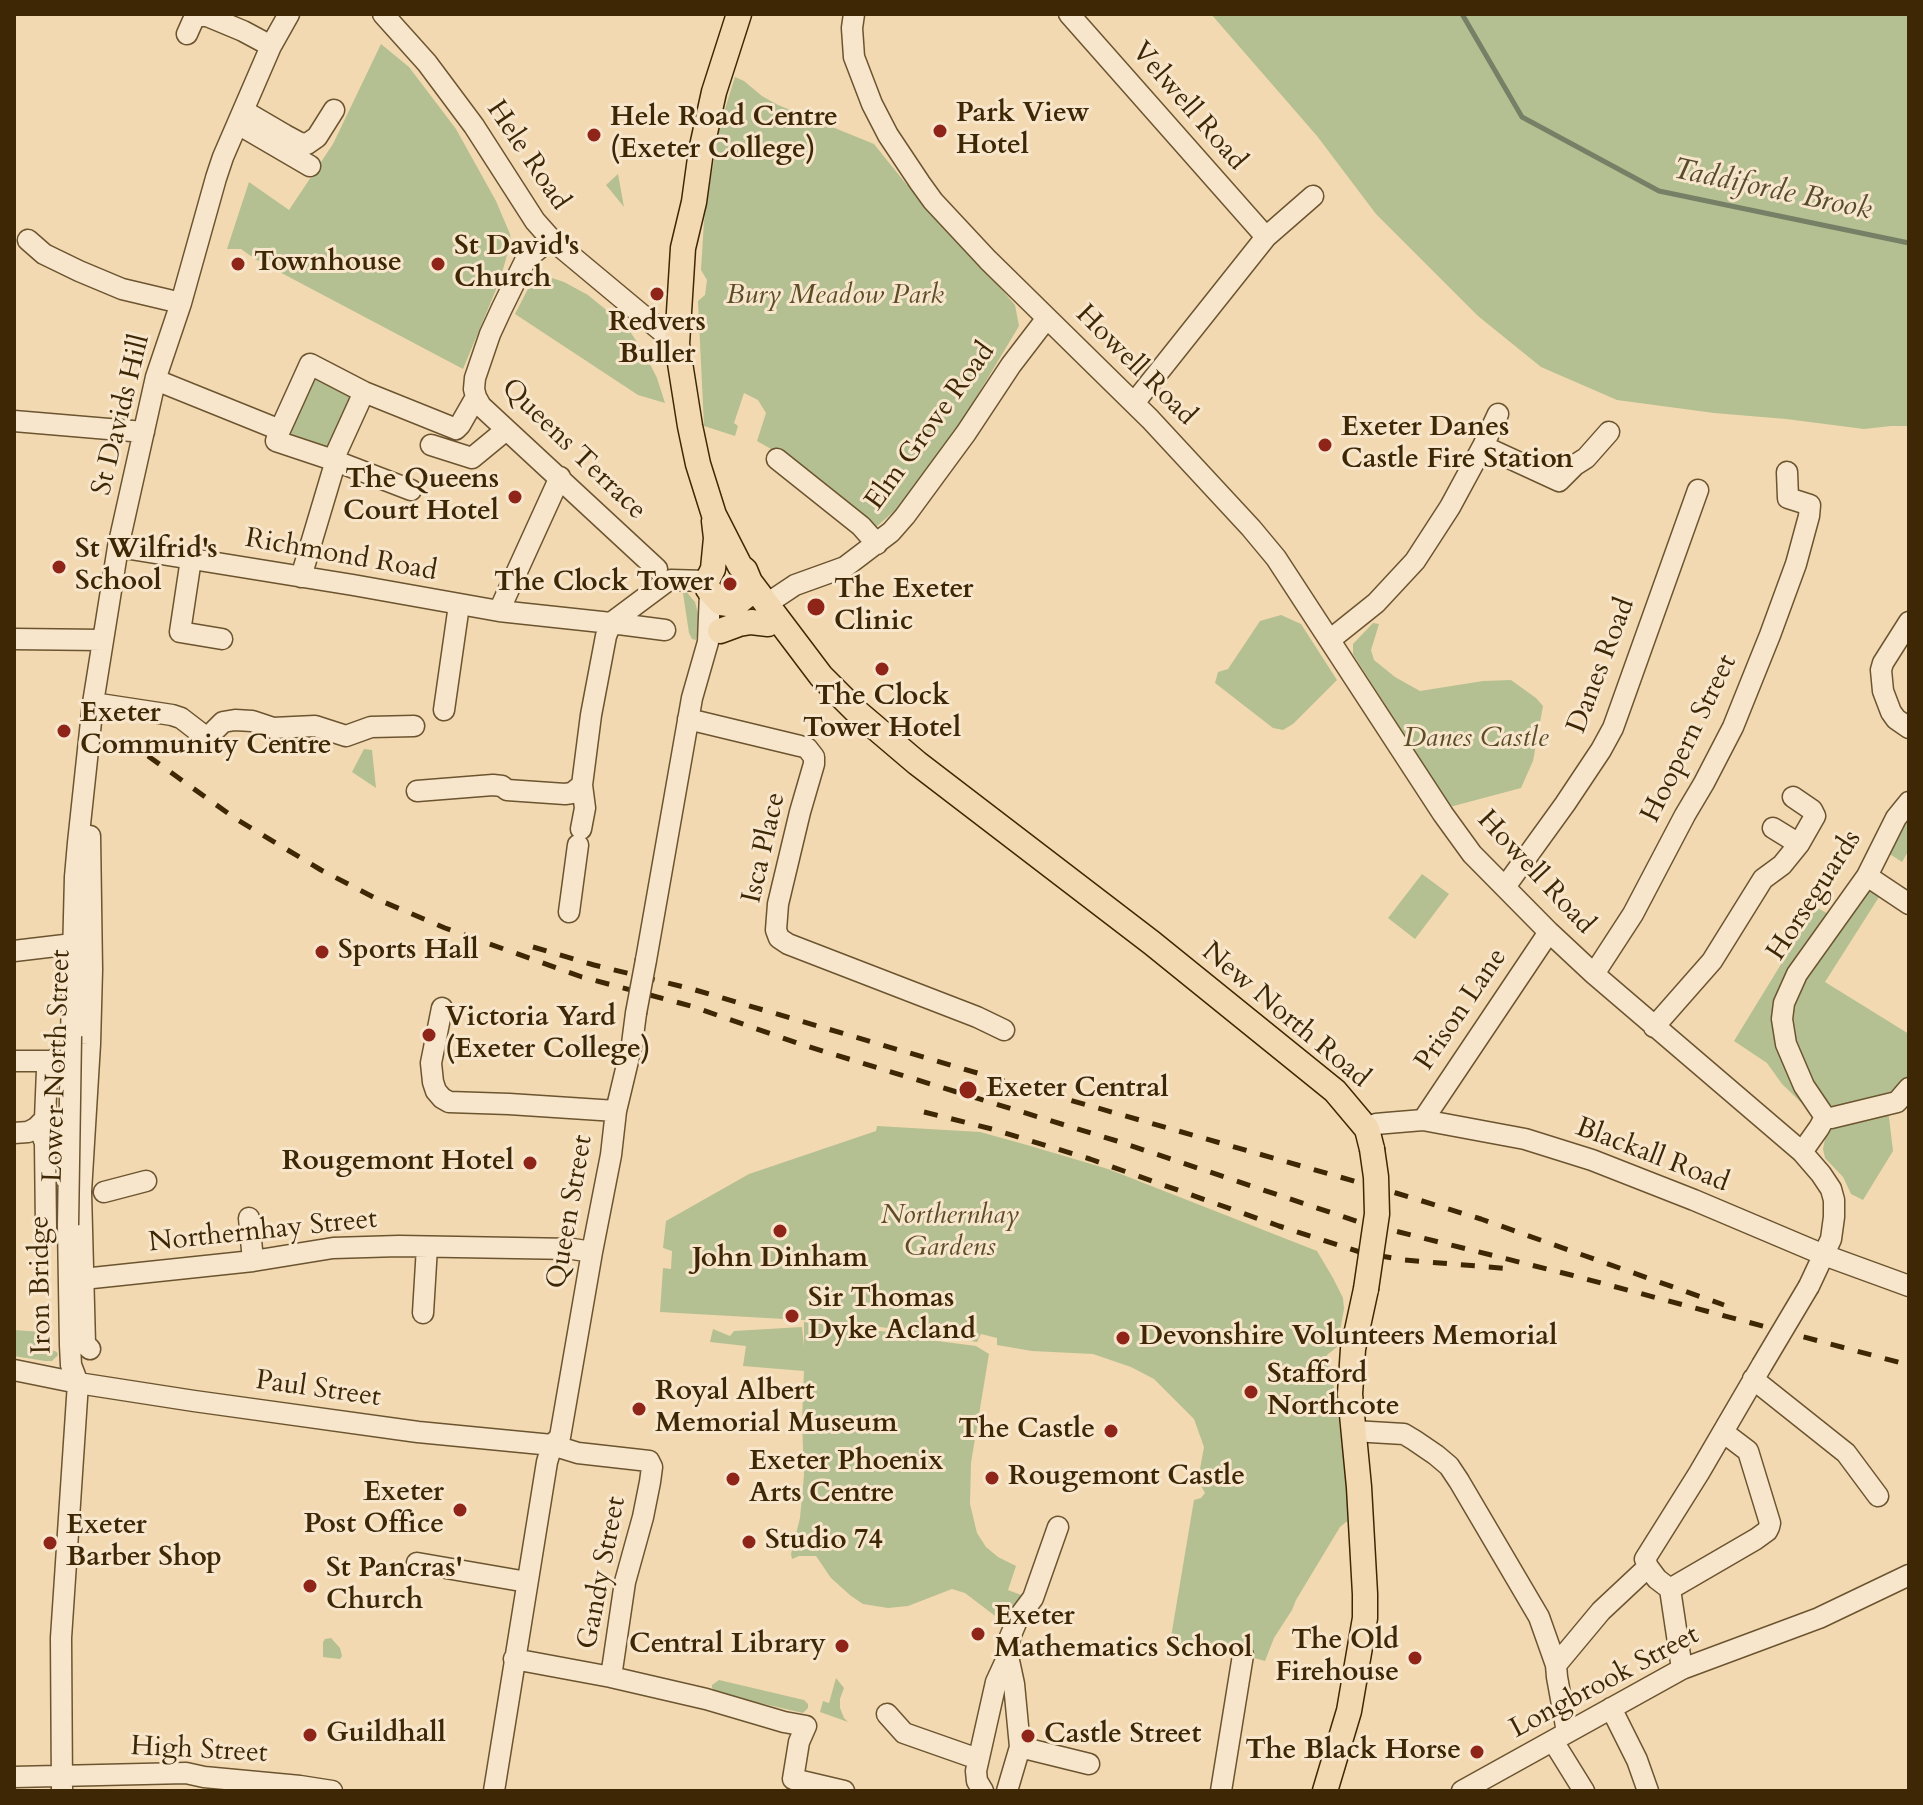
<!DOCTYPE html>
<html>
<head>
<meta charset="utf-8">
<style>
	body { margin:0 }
	#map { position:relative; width:1923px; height:1805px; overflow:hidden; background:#f2d9b1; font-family:Cardo,serif }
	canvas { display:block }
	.frame { position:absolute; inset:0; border:16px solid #3e2704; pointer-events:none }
</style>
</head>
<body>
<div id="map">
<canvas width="1923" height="1805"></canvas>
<div class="frame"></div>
</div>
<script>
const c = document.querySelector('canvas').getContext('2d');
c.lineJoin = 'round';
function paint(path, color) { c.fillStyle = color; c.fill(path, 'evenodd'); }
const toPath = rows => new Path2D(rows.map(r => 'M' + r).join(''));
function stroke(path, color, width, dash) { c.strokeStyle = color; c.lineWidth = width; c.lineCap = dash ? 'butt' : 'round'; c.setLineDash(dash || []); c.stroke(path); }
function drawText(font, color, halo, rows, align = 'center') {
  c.font = font + ' Cardo,serif'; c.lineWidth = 6; c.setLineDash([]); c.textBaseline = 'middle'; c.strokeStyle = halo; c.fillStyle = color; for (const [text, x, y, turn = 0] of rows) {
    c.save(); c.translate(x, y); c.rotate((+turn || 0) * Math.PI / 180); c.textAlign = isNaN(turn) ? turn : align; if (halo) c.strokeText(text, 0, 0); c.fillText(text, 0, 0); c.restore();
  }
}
paint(toPath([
	[1211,14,1909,14,1909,426,1891,426,1864,429,1786,419,1714,413,1617,400,1541,367,1478,316,1376,214,1317,136],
	[381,44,409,67,456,129,496,201,510,234,511,241,500,280,463,369,255,259,241,249,227,249,249,182,289,210,333,144],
	[735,77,744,81,762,96,778,105,874,144,907,185,910,183,1015,305,1019,326,959,426,901,505,875,528,778,453,757,441,766,413,758,400,744,393,734,423,738,426,735,436,704,426,698,301,705,295,707,280,701,270,704,221,719,128],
	[618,174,624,207,606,185],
	[552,278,564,282,588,295,627,327,645,354,657,378,665,403,638,395,515,314,530,285],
	[312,368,361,393,333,458,278,440],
	[684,589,695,602,698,613,700,624,696,640,692,639,689,633,683,593],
	[1281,615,1301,624,1337,680,1293,724,1283,730,1273,728,1215,683,1218,672,1228,669,1260,621],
	[1373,623,1379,624,1371,650,1374,660,1395,677,1420,691,1483,681,1511,680,1536,698,1543,706,1533,761,1521,788,1446,808,1410,744,1353,654,1353,644],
	[364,749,372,750,376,788,352,772],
	[1909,812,1909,850,1902,862,1885,851],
	[1422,874,1449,894,1415,939,1388,918],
	[1870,890,1879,897,1825,982,1909,1034,1909,1084,1888,1109,1893,1151,1863,1200,1851,1194,1843,1177,1825,1158,1823,1149,1826,1134,1816,1117,1782,1084,1767,1063,1734,1041,1816,907,1839,920,1859,891],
	[877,1126,980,1132,1027,1145,1108,1169,1317,1251,1333,1278,1343,1298,1344,1309,1337,1347,1327,1355,1336,1397,1351,1522,1346,1522,1340,1527,1296,1600,1292,1610,1274,1638,1265,1661,1229,1651,1170,1643,1194,1500,1201,1498,1205,1493,1198,1480,1204,1447,1194,1419,1154,1379,1131,1367,1093,1354,1032,1351,997,1345,997,1338,981,1334,977,1342,855,1323,660,1312,663,1268,671,1269,672,1251,663,1248,666,1221,749,1174,876,1131],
	[804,1322,889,1332,914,1338,976,1346,989,1354,971,1463,970,1504,977,1533,986,1547,998,1557,1016,1566,1008,1590,1024,1596,1007,1625,965,1593,952,1589,908,1606,888,1608,863,1604,851,1596,831,1578,816,1556,799,1556,792,1559,791,1554,800,1518,804,1475,802,1421,804,1371,743,1366,746,1346,710,1342,713,1329,730,1336,734,1331,802,1327,804,1347],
	[14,1330,42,1332,41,1346,57,1352,58,1355,52,1361,45,1361,14,1356],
	[331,1638,340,1648,342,1656,340,1659,323,1657,323,1642,325,1639],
	[836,1678,844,1688,840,1699,840,1708,844,1718,848,1722,820,1712,823,1701,829,1703],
	[719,1680,804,1700,808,1704,808,1708,803,1713,716,1693,712,1688,712,1685]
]), '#b4c091');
stroke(toPath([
	[1462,14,1522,117,1659,191,1909,243]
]), '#768066', 5);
const minor = toPath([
	[383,14,427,63,474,126,535,221,551,239,677,344],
	[854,14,852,28,854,57,872,104,888,135,920,183,933,201,988,260,1150,419,1251,528,1276,558,1443,814,1472,854,1549,932,1594,974,1802,1152,1821,1174,1831,1189,1834,1200,1834,1217,1831,1239,1809,1286],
	[1069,14,1266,237],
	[187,34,195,16,207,16,243,31,271,46],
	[244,111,285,135,300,143,307,144,317,137,334,110],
	[238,124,310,166],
	[551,239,526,259,502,308,490,334,475,378,474,389,476,397,481,406,657,569],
	[28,240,44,254,79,271,122,289,181,303],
	[156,380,280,430,310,364,364,392,456,429,460,425,476,397],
	[1134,403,1266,237,1313,196],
	[14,421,144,432],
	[280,430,276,441,333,460,364,392],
	[431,445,472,458,506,430],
	[1483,446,1498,414],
	[777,459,861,526,877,544],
	[333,460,411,490],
	[118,547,353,585,499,611,611,623,665,630],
	[191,559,180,632,222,639],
	[301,577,333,470],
	[768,603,795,585,845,567,891,532,905,516,966,433,1011,365,1047,318],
	[499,611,560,477],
	[1909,622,1883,663,1881,670,1883,691,1891,712,1896,719,1909,728],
	[611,623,666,582,671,580,707,581],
	[14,639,102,640],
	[1331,639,1376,603,1415,561,1450,507,1483,446,1559,481,1575,465,1586,458,1609,432],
	[93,703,172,715,181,718,207,738,223,722,235,720,252,721,273,728,315,726,346,736,371,727,414,726],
	[444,710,459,605],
	[688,719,800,746,807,748,814,757,814,764,800,812,778,904,776,930,779,938,788,944,977,1017,1004,1030],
	[417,791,493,785,502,786,507,790,565,794,572,793,582,785],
	[1773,828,1799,844],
	[581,829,585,808,582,785,591,715,606,636,611,623],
	[1867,876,1909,904],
	[1505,887,1565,804,1601,750,1613,728,1698,490],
	[569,912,578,845],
	[14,951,73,944],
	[646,960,692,698,708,642,710,592],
	[1594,974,1633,914,1685,815,1704,783,1733,727,1770,635,1796,564,1809,516,1810,505,1788,498,1787,472],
	[442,1008,431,1063,433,1082,436,1091,442,1098,449,1102,509,1104,616,1111],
	[1654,1027,1712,961,1763,879,1782,865,1799,844,1815,816,1812,810,1793,797],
	[71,1036,75,877,78,843,93,703,118,547,156,377,181,303,216,178,223,157,271,46,289,14],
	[14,1061,52,1061],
	[1825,1117,1831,1118,1897,1102,1909,1088],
	[1423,1120,1549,932],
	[36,1128,42,1135,45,1143,46,1228],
	[1367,1129,1376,1124,1387,1123,1423,1120,1525,1139,1592,1160,1694,1200,1824,1255,1909,1286],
	[14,1133,28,1132,36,1128,45,1119,47,1070,52,1061,60,1056,88,1058],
	[1802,1152,1819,1128,1825,1117,1804,1086,1786,1044,1782,1019,1784,1003,1797,974,1867,876,1896,818,1909,802],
	[104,1192,146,1181],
	[249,1218,253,1261],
	[83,1279,253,1261,333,1248,399,1246,573,1249,592,1252],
	[423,1313,427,1247],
	[90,1349,85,1344,81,1192,90,1044,92,970,90,836],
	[14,1370,78,1383,194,1401,418,1432,552,1445,578,1453,649,1461,652,1467,650,1482,643,1517,625,1582,611,1677],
	[1753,1379,1846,1453,1878,1496],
	[1353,1431,1404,1434,1414,1440,1436,1455,1449,1466,1459,1481,1539,1617,1556,1665,1557,1677,1567,1732],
	[417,1563,527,1582],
	[1670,1589,1756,1539,1767,1531,1769,1527,1770,1523,1748,1451,1723,1432],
	[514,1659,611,1677,706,1699,784,1722,806,1726,799,1742,793,1779,844,1791],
	[1556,1665,1601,1611,1648,1567],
	[1682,1669,1670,1589,1657,1579,1648,1567,1645,1559,1699,1473,1762,1365],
	[1611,1708,1637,1760,1648,1791],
	[887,1714,904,1733,978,1759],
	[1553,1741,1584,1791],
	[1020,1747,1089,1764],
	[14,1777,186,1773,204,1777,300,1786,332,1791],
	[62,1791,61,1638,78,1383,71,1365,70,1345,68,1225],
	[494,1791,547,1462,552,1445,560,1437,592,1252,611,1155,616,1111,632,1044,636,1013],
	[983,1791,977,1781,976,1771,996,1682,1008,1656,1010,1637,1018,1618,1033,1598,1058,1527],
	[1007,1791,1020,1747,1014,1684,1008,1656],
	[1221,1791,1243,1655],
	[1462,1791,1682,1669,1819,1618,1909,1575]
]);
const major = toPath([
	[739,14,714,92,701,151,694,202,683,248,677,344,690,426,698,464,714,515,740,566,745,570,750,582,821,676,857,712,917,763,1152,943,1335,1091,1367,1129,1372,1149],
	[714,521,716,538,713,569,707,581,708,589,721,603,735,605,745,597,749,590,750,582],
	[720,631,739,624,751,622,768,624],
	[1325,1791,1349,1711,1365,1618,1365,1594,1359,1487,1350,1394,1353,1349,1366,1289]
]);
stroke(minor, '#6b542f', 23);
stroke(major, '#3e2704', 27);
stroke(minor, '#f7e6cc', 20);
stroke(major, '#f2d9b1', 24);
stroke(toPath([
	[148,756,236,819,321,870,379,900,445,928,582,977,691,1006,803,1045,1117,1141,1359,1222,1571,1275,1909,1365],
	[533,947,594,965,692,989,1059,1097,1396,1193,1481,1219,1724,1305],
	[924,1112,992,1129,1090,1159,1279,1226,1363,1253,1404,1260,1513,1269]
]), '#3e2704', 5, [14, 14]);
const minorBridge = toPath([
	[636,1013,646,960],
	[68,1225,71,1036],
	[1762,1365,1809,1286]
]);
const majorBridge = toPath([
	[1366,1289,1377,1214,1376,1177,1372,1149]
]);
stroke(minorBridge, '#6b542f', 23, []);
stroke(majorBridge, '#3e2704', 27, []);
stroke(minorBridge, '#f7e6cc', 20);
stroke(majorBridge, '#f2d9b1', 24);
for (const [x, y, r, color] of [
	[940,131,8,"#8f2418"],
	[594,135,8,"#8f2418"],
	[238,264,8,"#8f2418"],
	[438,264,8,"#8f2418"],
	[657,294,8,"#8f2418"],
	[1325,445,8,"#8f2418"],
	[515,497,8,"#8f2418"],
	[59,567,8,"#8f2418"],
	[730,584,8,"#8f2418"],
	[816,607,10,"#8f2418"],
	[882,669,8,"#8f2418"],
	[64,731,8,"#8f2418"],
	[322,952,8,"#8f2418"],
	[429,1035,8,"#8f2418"],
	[968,1090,10,"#8f2418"],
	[530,1163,8,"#8f2418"],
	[780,1231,8,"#8f2418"],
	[792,1316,8,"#8f2418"],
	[1123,1338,8,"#8f2418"],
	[1251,1392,8,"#8f2418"],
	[639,1409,8,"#8f2418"],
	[1111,1431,8,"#8f2418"],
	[992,1478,8,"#8f2418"],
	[733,1479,8,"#8f2418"],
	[460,1510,8,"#8f2418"],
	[749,1542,8,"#8f2418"],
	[50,1543,8,"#8f2418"],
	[310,1586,8,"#8f2418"],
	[978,1634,8,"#8f2418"],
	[842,1646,8,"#8f2418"],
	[1415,1658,8,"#8f2418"],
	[310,1735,8,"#8f2418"],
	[1028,1736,8,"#8f2418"],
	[1477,1752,8,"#8f2418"]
]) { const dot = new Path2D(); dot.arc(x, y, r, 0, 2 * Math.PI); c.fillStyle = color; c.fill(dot); stroke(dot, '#f7e6cc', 3); }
drawText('28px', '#3e2704', '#f7e6cc', [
	["Velwell Road",1188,107,49],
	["Hele Road",527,156,56],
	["Howell Road",1135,366,45],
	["St Davids Hill",122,415,-76],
	["Elm Grove Road",931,427,-54],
	["Queens Terrace",573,450,44],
	["Richmond Road",341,556,10],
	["Danes Road",1602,666,-69],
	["Hoopern Street",1690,739,-64],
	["Isca Place",765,848,-77],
	["Howell Road",1535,873,47],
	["Horseguards",1815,896,-57],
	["Prison Lane",1462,1010,-56],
	["New North Road",1285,1016,40],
	["Lower North Street",58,1066,-88],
	["Blackall Road",1652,1156,21],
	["Queen Street",571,1212,-80],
	["Northernhay Street",263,1232,-6],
	["Iron Bridge",42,1285,-91],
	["Paul Street",318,1390,8],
	["Gandy Street",603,1573,-79],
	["Longbrook Street",1605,1683,-28],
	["High Street",199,1751,3]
]);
drawText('bold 28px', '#3e2704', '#f7e6cc', [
	["Park View",956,115],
	["Hotel",956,147],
	["Hele Road Centre",610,119],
	["(Exeter College)",610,151],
	["St David's",454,248],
	["Church",454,280],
	["Townhouse",254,264],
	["Redvers",657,324,"center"],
	["Buller",657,356,"center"],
	["Exeter Danes",1341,429],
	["Castle Fire Station",1341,461],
	["The Queens",499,481,"right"],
	["Court Hotel",499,513,"right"],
	["St Wilfrid's",75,551],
	["School",75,583],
	["The Clock Tower",714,584,"right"],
	["The Exeter",834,591],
	["Clinic",834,623],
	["The Clock",882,698,"center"],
	["Tower Hotel",882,730,"center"],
	["Exeter",80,715],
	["Community Centre",80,747],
	["Sports Hall",338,952],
	["Victoria Yard",445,1019],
	["(Exeter College)",445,1051],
	["Exeter Central",986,1090],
	["Rougemont Hotel",514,1163,"right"],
	["John Dinham",780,1260,"center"],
	["Sir Thomas",808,1300],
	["Dyke Acland",808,1332],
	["Devonshire Volunteers Memorial",1139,1338],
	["Stafford",1267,1376],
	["Northcote",1267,1408],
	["Royal Albert",655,1393],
	["Memorial Museum",655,1425],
	["The Castle",1095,1431,"right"],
	["Exeter Phoenix",749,1463],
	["Arts Centre",749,1495],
	["Rougemont Castle",1008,1478],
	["Exeter",444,1494,"right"],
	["Post Office",444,1526,"right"],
	["Exeter",66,1527],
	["Barber Shop",66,1559],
	["Studio 74",765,1542],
	["St Pancras'",326,1570],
	["Church",326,1602],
	["Exeter",994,1618],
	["Mathematics School",994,1650],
	["The Old",1399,1642,"right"],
	["Firehouse",1399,1674,"right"],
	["Central Library",826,1646,"right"],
	["Guildhall",326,1735],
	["Castle Street",1044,1736],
	["The Black Horse",1461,1752,"right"]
], 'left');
drawText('italic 28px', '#5c4d27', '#f7e6cc', [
	["Bury Meadow Park",835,297],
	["Danes Castle",1476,740],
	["Northernhay",950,1217],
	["Gardens",950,1249]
]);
drawText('italic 30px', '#564c2d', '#f7e6cc', [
	["Taddiforde Brook",1772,191,12]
]);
</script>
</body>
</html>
